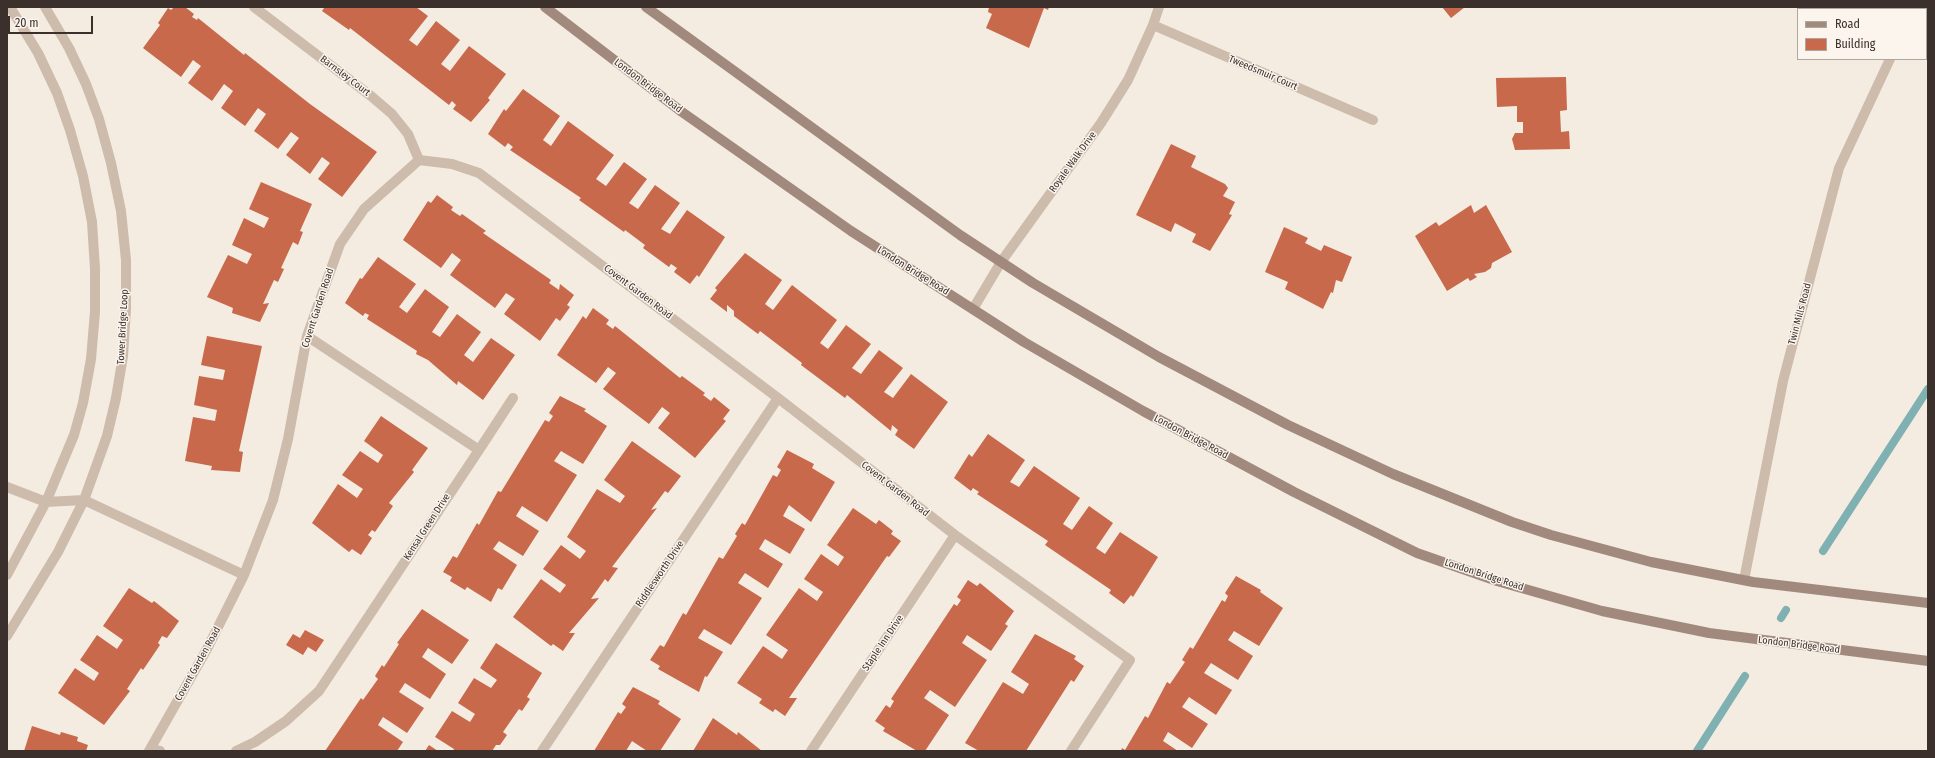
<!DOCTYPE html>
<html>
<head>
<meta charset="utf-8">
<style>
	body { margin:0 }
	#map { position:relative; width:1935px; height:758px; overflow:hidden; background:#f4ebe1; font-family:"Fira Sans Condensed",sans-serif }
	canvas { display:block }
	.frame { position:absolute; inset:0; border:8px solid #3b302b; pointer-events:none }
	.legend { position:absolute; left:1797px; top:8px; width:130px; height:52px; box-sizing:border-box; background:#fbf5ee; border:1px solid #aea6a0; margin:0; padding:5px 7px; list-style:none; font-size:12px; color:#3b302b }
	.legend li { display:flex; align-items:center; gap:8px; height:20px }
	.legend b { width:20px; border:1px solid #aea6a0 }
	.scale { position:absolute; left:8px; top:16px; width:85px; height:18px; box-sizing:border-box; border:2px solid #3b302b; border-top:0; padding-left:5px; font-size:12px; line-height:14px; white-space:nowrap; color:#3b302b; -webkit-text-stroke:3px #fbf5ee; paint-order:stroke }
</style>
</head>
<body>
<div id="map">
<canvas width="1935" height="758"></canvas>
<div class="frame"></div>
<ul class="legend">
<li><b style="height:5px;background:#a18a7d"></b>Road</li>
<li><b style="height:11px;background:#c8694b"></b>Building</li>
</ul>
<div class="scale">20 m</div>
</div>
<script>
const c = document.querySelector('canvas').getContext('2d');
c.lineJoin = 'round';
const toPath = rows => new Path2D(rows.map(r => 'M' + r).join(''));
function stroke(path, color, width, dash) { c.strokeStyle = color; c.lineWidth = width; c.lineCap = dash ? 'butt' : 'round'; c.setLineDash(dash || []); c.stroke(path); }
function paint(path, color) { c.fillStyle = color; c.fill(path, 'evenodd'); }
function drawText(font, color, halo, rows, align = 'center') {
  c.font = font + ' "Fira Sans Condensed",sans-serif'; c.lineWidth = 3; c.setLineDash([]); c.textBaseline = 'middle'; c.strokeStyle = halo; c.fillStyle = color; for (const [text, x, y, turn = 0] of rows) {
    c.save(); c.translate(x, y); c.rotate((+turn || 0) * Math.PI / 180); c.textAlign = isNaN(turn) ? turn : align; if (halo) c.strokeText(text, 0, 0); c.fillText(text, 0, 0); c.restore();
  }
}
stroke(toPath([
	[1823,551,1928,389],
	[1781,618,1786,610],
	[1697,751,1745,676]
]), '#7fb0b2', 8);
paint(toPath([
	[174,7,185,7,194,14,192,17,197,20,198,18,244,55,245,53,310,104,377,152,342,197,318,179,330,163,322,157,310,174,286,155,299,138,291,132,278,149,254,131,266,114,258,108,245,126,221,108,233,91,224,84,212,101,188,83,201,66,193,60,181,77,143,48,160,25,158,23,168,8,171,10],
	[323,7,416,7,428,16,409,40,417,46,436,21,460,40,441,64,450,71,469,46,506,74,488,98,490,100,471,122,453,109,456,105,452,101,449,105,350,28,349,30,322,11,324,8],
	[989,7,1049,7,1048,10,1044,8,1029,48,986,28,992,14,988,12],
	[1442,7,1465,7,1451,18],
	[1566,77,1567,110,1560,111,1561,132,1569,131,1570,149,1515,150,1512,139,1515,133,1523,133,1523,122,1517,122,1517,106,1497,107,1496,78],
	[523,89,560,116,543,140,551,146,568,121,614,155,596,179,606,186,624,162,647,179,629,203,638,209,655,185,680,203,661,229,670,234,687,210,725,237,699,277,697,275,690,284,674,272,677,268,671,264,669,267,643,248,645,245,625,230,624,232,579,200,581,198,510,150,513,147,508,143,505,147,488,134,504,109,506,111],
	[1171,144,1196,156,1191,167,1225,184,1228,188,1223,196,1235,202,1229,214,1232,215,1210,251,1192,242,1196,234,1175,223,1171,232,1136,215],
	[261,182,312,204,300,231,303,232,298,245,293,242,281,268,284,269,278,282,274,280,263,304,269,303,260,322,232,313,233,308,207,297,228,255,247,264,252,254,232,245,244,218,264,228,269,218,249,209],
	[437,195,453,207,451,210,460,216,462,214,486,231,483,233,551,280,549,283,559,290,560,284,574,295,567,305,570,307,560,321,556,318,540,341,504,314,515,299,506,293,495,308,450,275,461,260,452,253,441,268,403,240,428,201,431,203],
	[1471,205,1474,213,1486,205,1512,252,1492,263,1491,268,1485,272,1474,274,1477,277,1470,281,1468,278,1447,291,1415,236,1436,222,1439,226],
	[1284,227,1308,238,1305,243,1321,251,1324,245,1352,257,1342,282,1336,280,1333,293,1331,292,1323,309,1285,289,1288,282,1265,272],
	[745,253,782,280,765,304,773,310,792,285,837,320,820,343,828,349,846,325,871,344,852,368,861,374,879,350,903,368,884,392,893,398,911,374,948,402,914,449,895,435,898,430,892,425,891,431,847,395,845,398,801,365,802,363,760,331,758,334,734,316,734,311,727,305,727,312,710,299,717,290,715,288],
	[378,257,416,284,399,307,407,313,425,289,449,307,432,332,440,337,457,314,481,332,464,355,473,362,491,338,515,355,483,400,458,381,457,385,428,360,416,354,417,351,367,319,369,315,365,313,363,316,345,303,360,278,362,279],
	[593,308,609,320,606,324,613,329,615,326,680,378,682,376,705,393,703,395,711,401,714,397,730,410,723,419,726,421,695,458,658,428,670,413,662,407,649,424,603,389,616,373,608,367,596,383,557,355,583,316,586,319],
	[207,336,262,346,239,451,243,452,240,472,211,470,212,466,185,461,193,417,215,421,217,410,194,405,199,376,223,380,225,370,201,365],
	[560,396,586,409,584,411,607,426,583,464,561,451,554,461,577,475,547,522,522,506,516,516,539,531,523,556,499,541,493,549,517,565,502,590,498,588,491,602,467,587,465,590,450,581,452,577,443,572,453,556,457,558,477,523,479,525,498,491,501,492,545,420,549,422,553,416,549,413],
	[381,416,428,448,412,470,414,472,389,503,393,506,375,532,372,530,368,535,372,538,361,555,352,549,349,552,312,523,338,484,357,498,363,489,342,475,360,451,378,463,383,455,364,441],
	[988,434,1025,460,1010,482,1019,487,1034,466,1080,498,1063,524,1072,530,1089,506,1113,523,1096,548,1105,554,1120,532,1158,557,1133,597,1131,595,1124,604,1109,593,1111,590,1045,545,1048,541,977,494,979,492,973,488,971,491,954,478,969,454,972,457],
	[632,441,681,476,668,493,665,491,651,510,657,508,612,567,618,568,608,582,605,579,591,599,599,598,569,633,575,633,563,651,553,644,551,646,513,617,541,579,560,593,566,585,543,569,561,545,580,559,586,551,567,537,597,489,620,503,625,496,604,480],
	[787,450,814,464,812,468,835,482,811,522,789,505,783,516,805,529,790,554,765,539,759,549,783,564,768,588,745,573,738,583,762,598,731,645,704,629,698,638,723,652,707,677,705,676,699,692,658,669,660,666,650,660,660,645,664,647,683,613,686,615,719,557,723,559,737,536,735,534,742,523,745,525,773,475,777,477,781,470,777,467],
	[853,508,876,524,879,520,893,531,891,534,901,541,889,557,887,556,789,698,797,698,785,716,775,709,773,712,759,703,762,699,737,683,763,646,782,659,788,650,766,635,799,588,817,601,823,592,804,579,821,554,838,566,844,557,827,545],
	[1236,576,1261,590,1260,592,1283,608,1259,646,1234,631,1228,640,1253,656,1238,680,1211,663,1204,673,1232,690,1216,715,1189,697,1182,707,1208,724,1192,748,1168,732,1163,741,1178,751,1121,751,1122,748,1125,750,1145,716,1148,718,1167,682,1170,684,1185,662,1182,660,1190,647,1193,649,1222,600,1225,602,1228,596,1225,593],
	[968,580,977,586,980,583,1014,611,1005,624,1008,626,991,651,967,635,962,643,987,660,955,707,930,690,924,698,949,715,925,751,917,751,883,731,885,728,875,721,886,705,890,708,894,701,891,699,954,604,957,606,961,600,957,597],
	[129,588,152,603,154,601,179,621,167,638,162,636,158,643,160,645,143,670,141,668,127,689,130,691,104,725,58,693,75,668,94,681,99,673,80,660,97,635,117,649,123,640,103,626],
	[422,609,469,640,452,664,428,648,422,657,446,674,430,699,405,683,399,692,424,708,407,733,383,717,378,725,403,742,397,751,325,751,361,698,363,700,378,679,375,676,382,665,384,667,399,644,397,643],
	[305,630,324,640,316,652,308,647,303,655,286,645,293,634,300,638],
	[1035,634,1076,656,1074,659,1084,666,1074,682,1071,680,1026,751,979,751,965,743,1003,682,1023,694,1029,684,1011,672],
	[496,643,542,673,527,697,530,699,522,711,519,709,503,732,507,735,500,745,496,745,492,751,453,751,454,749,435,737,452,711,470,722,475,714,458,703,474,678,491,688,497,680,480,668],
	[633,687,660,701,658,704,681,719,660,751,647,751,632,741,626,751,594,751,618,712,621,714,626,707,622,704],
	[713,718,737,735,738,732,762,751,693,751],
	[32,726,60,735,61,732,78,737,77,741,88,745,86,751,24,751],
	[429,745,438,751,425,751]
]), '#c8694b');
stroke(toPath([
	[254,7,371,96,392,114,408,134,419,160],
	[1917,9,1918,7],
	[1153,25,1373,120],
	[973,309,1001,262,1101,123,1128,80,1153,25,1159,7],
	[479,450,513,398],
	[7,487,46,502,84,500,244,575],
	[7,575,46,502,74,435,83,403,91,359,95,312,95,269,92,222,83,176,70,130,57,93,38,53,10,7],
	[1744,580,1783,381,1839,168,1890,59],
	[7,636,58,552,84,500,107,436,116,398,123,356,126,309,126,260,121,211,111,163,99,119,86,84,69,48,45,7],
	[151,749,160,751],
	[149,751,207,649,244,575,273,500,288,439,307,336,340,244,364,209,419,160,452,164,479,173,778,398,955,535,1130,660,1071,751],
	[236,751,255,742,286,721,319,691,479,450,307,336],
	[542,751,778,398],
	[811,751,955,535]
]), '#cdbbac', 10);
stroke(toPath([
	[545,7,682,112,851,231,1024,342,1143,411,1294,492,1417,553,1497,581,1602,611,1709,633,1928,661],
	[646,7,960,235,1033,283,1159,357,1288,425,1393,474,1512,522,1551,535,1651,562,1753,582,1928,603]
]), '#a18a7d', 10);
drawText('10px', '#3b302b', '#fbf5ee', [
	["Tweedsmuir Court",1263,73,23],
	["Barnsley Court",345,76,37],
	["London Bridge Road",648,86,37],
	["Royale Walk Drive",1073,162,-54],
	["London Bridge Road",913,271,32],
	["Covent Garden Road",638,292,37],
	["Covent Garden Road",318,308,-72],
	["Twin Mills Road",1800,314,-75],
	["Tower Bridge Loop",123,327,-87],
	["London Bridge Road",1191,437,28],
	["Covent Garden Road",895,489,38],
	["Kensal Green Drive",427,527,-57],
	["Riddlesworth Drive",660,574,-56],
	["London Bridge Road",1484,575,18],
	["Staple Inn Drive",883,643,-56],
	["London Bridge Road",1799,645,7],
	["Covent Garden Road",198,664,-61]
]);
</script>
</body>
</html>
